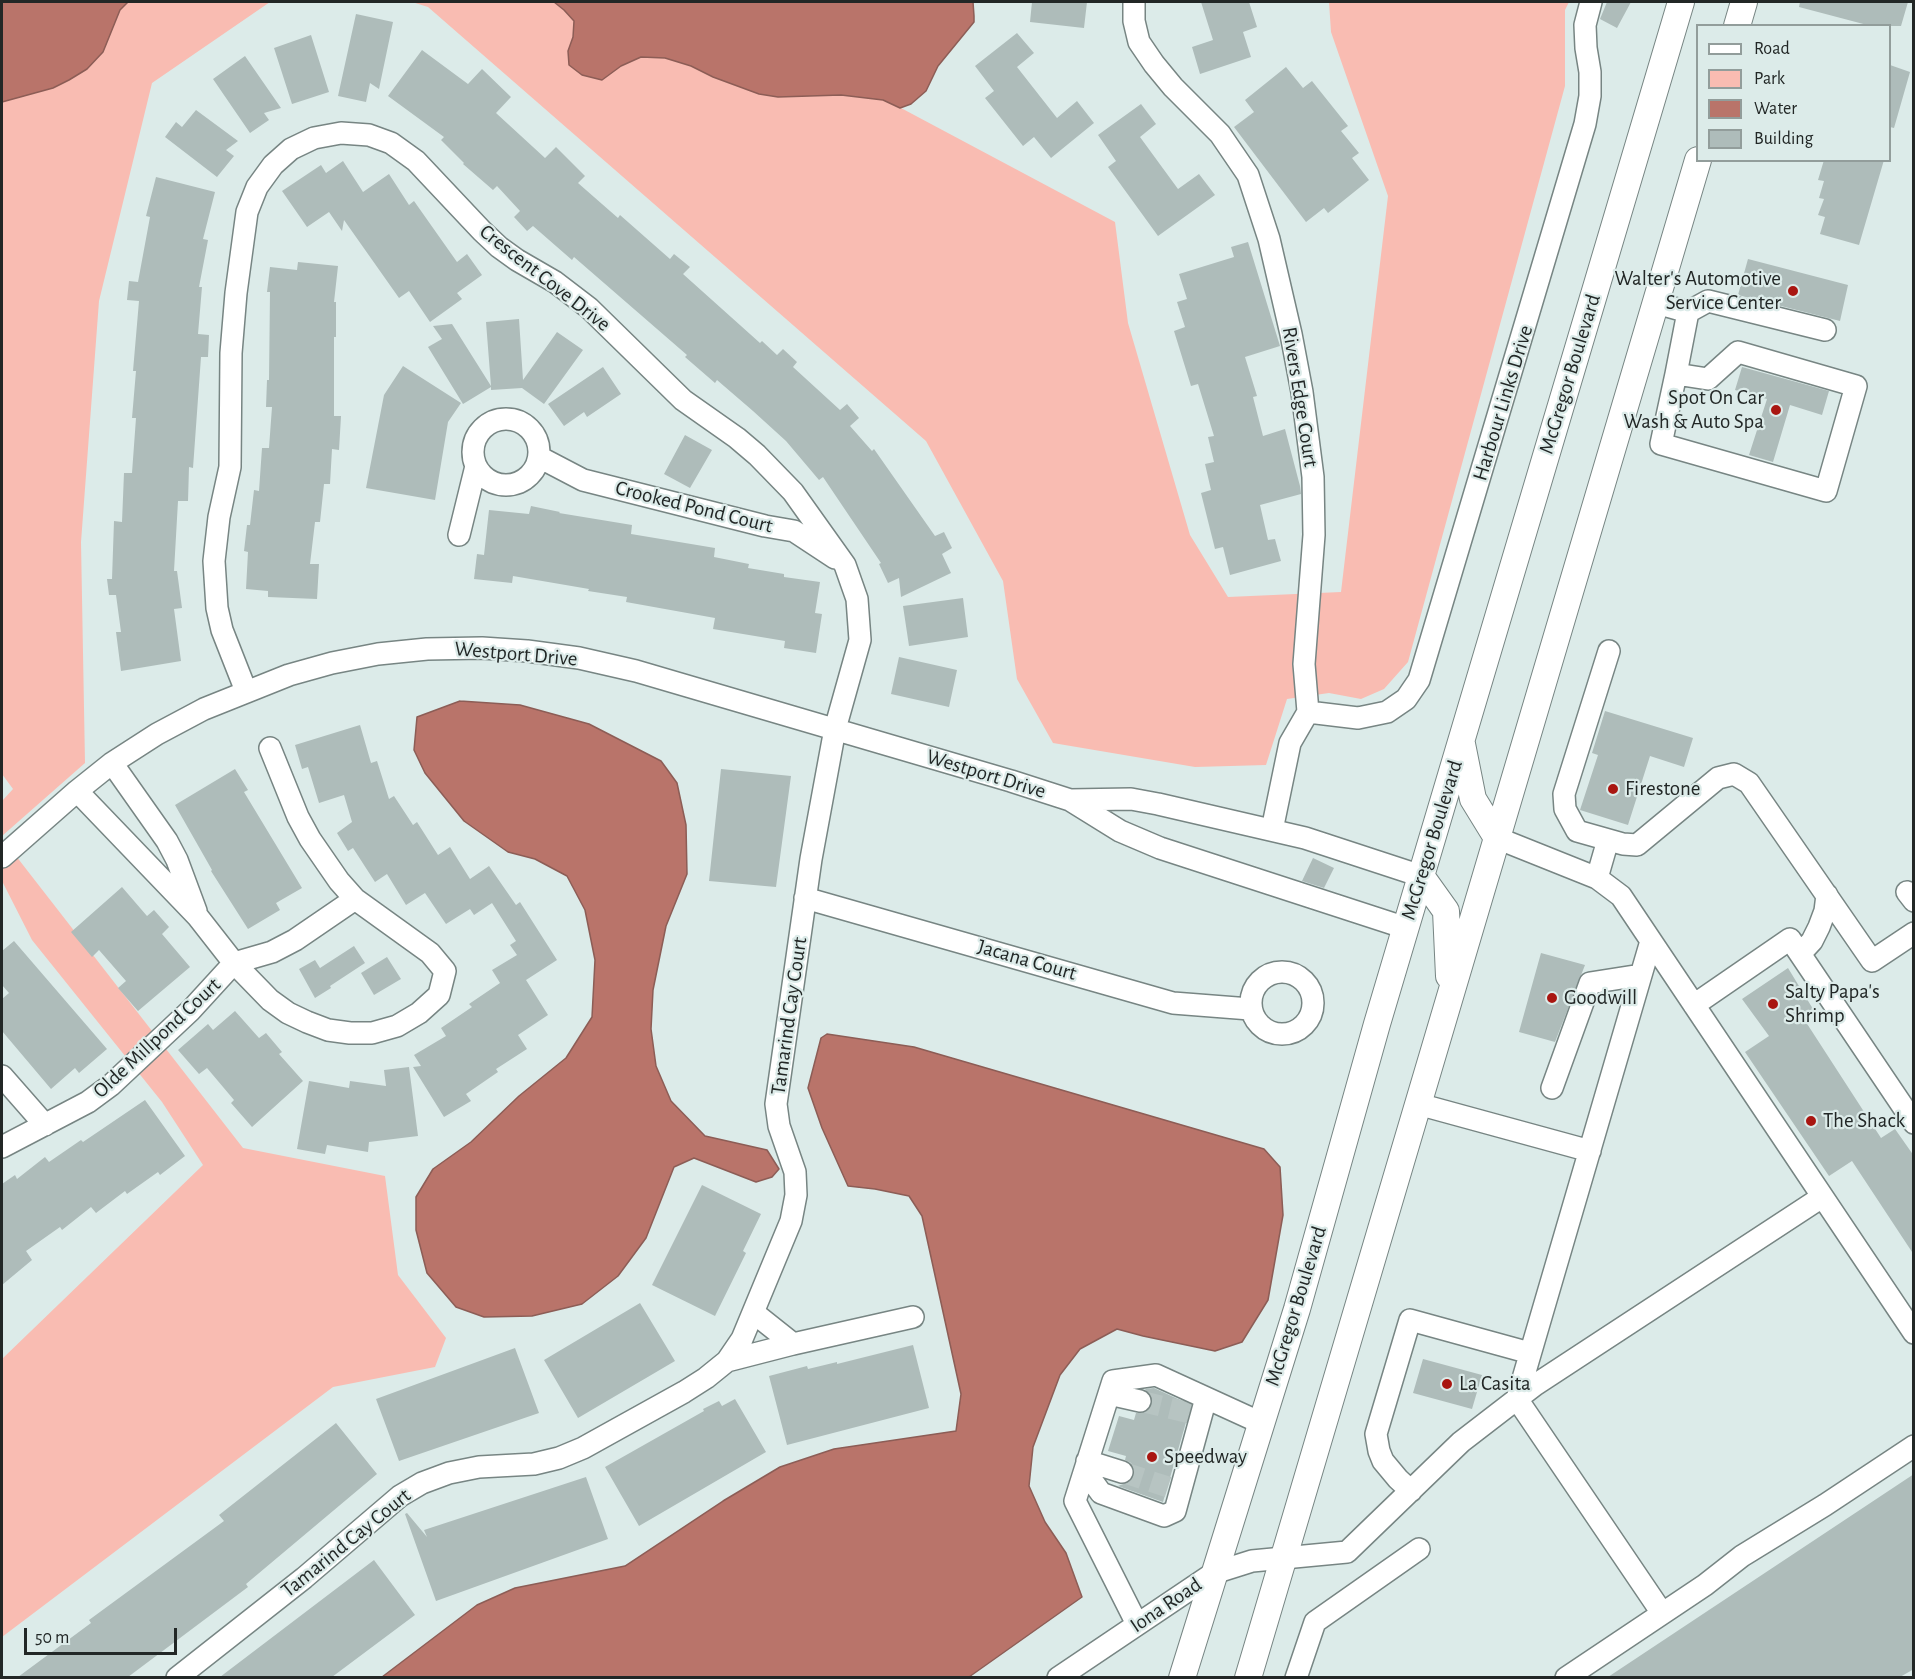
<!DOCTYPE html>
<html>
<head>
<meta charset="utf-8">
<style>
	body { margin:0 }
	#map { position:relative; width:1915px; height:1679px; overflow:hidden; background:#dcebe9; font-family:"Alegreya Sans",sans-serif }
	canvas { display:block }
	.frame { position:absolute; inset:0; border:3px solid #222726; pointer-events:none }
	.legend { position:absolute; left:1696px; top:24px; width:195px; height:138px; box-sizing:border-box; background:#dcebe9; border:2px solid #929d9b; margin:0; padding:8px 10px; list-style:none; font-size:18px; color:#222726 }
	.legend li { display:flex; align-items:center; gap:12px; height:30px }
	.legend b { width:30px; border:2px solid #929d9b }
	.scale { position:absolute; left:24px; top:1628px; width:153px; height:27px; box-sizing:border-box; border:3px solid #222726; border-top:0; padding-left:8px; font-size:18px; line-height:21px; white-space:nowrap; color:#222726; -webkit-text-stroke:4px #dcebe9; paint-order:stroke }
</style>
</head>
<body>
<div id="map">
<canvas width="1915" height="1679"></canvas>
<div class="frame"></div>
<ul class="legend">
<li><b style="height:8px;background:#fff"></b>Road</li>
<li><b style="height:16px;background:#f9bcb2"></b>Park</li>
<li><b style="height:16px;background:#b9746a"></b>Water</li>
<li><b style="height:16px;background:#aebcba"></b>Building</li>
</ul>
<div class="scale">50 m</div>
</div>
<script>
const c = document.querySelector('canvas').getContext('2d');
c.lineJoin = 'round';
function paint(path, color) { c.fillStyle = color; c.fill(path, 'evenodd'); }
const toPath = rows => new Path2D(rows.map(r => 'M' + r).join(''));
function stroke(path, color, width, dash) { c.strokeStyle = color; c.lineWidth = width; c.lineCap = dash ? 'butt' : 'round'; c.setLineDash(dash || []); c.stroke(path); }
function drawText(font, color, halo, rows, align = 'center') {
  c.font = font + ' "Alegreya Sans",sans-serif'; c.lineWidth = 4.5; c.setLineDash([]); c.textBaseline = 'middle'; c.strokeStyle = halo; c.fillStyle = color; for (const [text, x, y, turn = 0] of rows) {
    c.save(); c.translate(x, y); c.rotate((+turn || 0) * Math.PI / 180); c.textAlign = isNaN(turn) ? turn : align; if (halo) c.strokeText(text, 0, 0); c.fillText(text, 0, 0); c.restore();
  }
}
paint(toPath([
	[2,2,270,2,152,83,99,301,81,542,85,763,2,836,2,801,13,789,2,774],
	[412,2,973,2,974,22,938,65,926,91,911,104,901,108,1115,222,1128,323,1190,535,1228,597,1341,592,1388,196,1331,32,1329,2,1569,2,1565,10,1565,86,1408,662,1384,689,1361,699,1329,693,1287,699,1266,765,1195,767,1053,743,1017,679,1003,581,926,441,428,7],
	[2,838,243,1148,385,1176,398,1275,446,1338,435,1367,333,1387,2,1637,2,1359,203,1165,162,1102,32,940,2,881]
]), '#f9bcb2');
const water = toPath([
	[2,2,128,2,120,10,103,52,87,69,69,80,53,88,2,102,2,2],
	[554,2,973,2,974,16,974,22,938,66,926,91,911,104,900,108,883,100,841,95,778,97,759,94,713,77,691,66,665,58,641,57,621,66,602,80,582,75,569,65,568,51,573,37,574,21,564,10,554,2],
	[460,701,520,705,589,724,661,761,677,783,686,825,687,874,666,926,653,990,651,1029,656,1066,671,1101,705,1136,767,1150,779,1169,772,1177,756,1182,694,1158,674,1167,646,1238,618,1276,582,1304,532,1316,484,1317,456,1307,427,1273,416,1230,416,1197,433,1169,471,1142,519,1096,566,1058,592,1017,595,960,585,910,567,876,535,859,508,852,464,821,425,773,414,750,417,717,460,701],
	[827,1034,914,1047,1264,1149,1280,1167,1283,1215,1268,1300,1242,1342,1215,1351,1143,1336,1117,1329,1080,1349,1060,1375,1033,1447,1029,1486,1045,1522,1066,1553,1082,1597,969,1677,382,1677,477,1605,515,1588,625,1566,723,1501,780,1467,834,1449,956,1431,961,1394,922,1216,909,1196,875,1189,848,1186,822,1128,808,1088,821,1038,827,1034]
]);
paint(water, '#b9746a');
stroke(water, '#8c5d56', 1.5);
paint(toPath([
	[1032,2,1087,2,1084,28,1030,22],
	[1201,2,1249,2,1257,27,1243,32,1251,57,1200,74,1192,47,1213,40],
	[1607,2,1631,2,1617,28,1600,19],
	[1800,2,1908,2,1901,26,1871,26,1799,7],
	[356,14,393,22,379,89,370,83,366,102,338,96],
	[1017,33,1034,53,1017,67,1057,118,1077,101,1094,123,1051,158,1034,137,1023,146,985,98,994,91,975,66],
	[311,35,329,92,292,104,274,48],
	[422,50,468,84,482,69,511,97,496,113,545,158,556,147,585,176,578,183,618,218,620,215,670,259,674,254,690,267,683,274,760,343,762,341,777,355,783,349,797,362,793,367,840,410,847,404,859,418,850,426,872,451,874,449,935,536,944,532,952,548,942,554,951,573,901,597,899,578,888,583,879,564,881,563,823,477,819,480,786,441,753,411,717,380,715,383,685,357,687,355,574,257,572,260,533,226,527,231,514,217,520,211,497,186,493,190,463,164,464,163,441,140,444,137,388,96],
	[245,56,281,108,264,113,269,120,250,133,213,79],
	[1890,65,1910,72,1894,128,1890,127],
	[1286,67,1303,88,1312,81,1348,126,1341,131,1359,153,1352,158,1369,180,1328,213,1324,208,1306,222,1234,127,1254,112,1245,100],
	[1141,104,1156,124,1140,137,1178,189,1199,174,1215,195,1158,236,1108,167,1116,161,1098,135],
	[196,110,238,141,226,150,234,156,217,177,165,137,176,122,182,127],
	[1824,160,1884,160,1859,245,1820,234,1825,217,1818,215,1824,199,1819,198,1824,181,1818,180],
	[343,161,363,192,389,174,409,205,414,201,457,262,467,254,482,275,457,293,462,299,430,322,409,291,399,298,344,220,342,231,329,212,307,227,282,191,321,165,326,173],
	[156,177,215,192,203,239,208,240,199,287,202,287,198,334,209,335,208,357,201,357,193,468,189,467,188,501,178,501,174,571,177,571,182,608,174,609,181,661,121,671,116,632,121,632,116,595,109,595,107,579,112,579,114,521,122,522,124,473,132,473,136,418,132,418,136,371,133,371,139,301,127,300,129,281,138,282,150,217,146,216],
	[1248,242,1280,346,1245,357,1257,396,1253,397,1263,436,1285,429,1300,486,1301,494,1260,505,1268,540,1275,539,1281,561,1230,575,1223,547,1215,549,1201,493,1211,490,1205,464,1214,462,1208,437,1214,436,1198,384,1191,386,1174,331,1185,327,1177,302,1187,299,1179,274,1234,257,1231,247],
	[1748,259,1848,285,1840,321,1738,295],
	[298,262,338,266,334,302,336,302,336,337,334,337,334,416,341,416,339,450,332,449,330,484,324,484,320,522,315,522,310,564,319,564,317,599,268,597,268,591,246,589,248,552,244,551,247,525,250,525,254,490,259,491,262,448,269,448,272,407,266,407,267,380,269,380,270,292,267,292,270,267,297,270],
	[519,319,523,380,557,332,583,350,544,404,522,388,491,390,491,387,463,404,428,347,442,339,433,326,452,324,491,386,486,322],
	[403,366,461,403,448,422,435,500,366,488,384,395],
	[603,367,621,394,587,417,584,412,564,426,548,404],
	[1742,367,1829,391,1822,415,1790,405,1773,462,1749,455,1767,399,1735,390],
	[685,435,712,450,690,488,664,474],
	[531,506,560,512,559,513,632,525,631,534,715,548,714,557,749,564,748,568,784,574,784,577,820,582,815,613,822,614,816,653,784,648,785,641,713,629,715,618,626,602,627,597,588,591,589,589,513,576,512,583,474,579,477,554,484,555,489,510,529,514],
	[963,598,968,637,909,646,903,606],
	[899,657,957,670,949,707,891,694],
	[1605,711,1693,738,1684,767,1650,756,1628,825,1580,810,1598,755,1592,753],
	[360,725,371,763,377,761,389,799,394,796,413,825,417,822,438,855,450,847,470,879,489,866,516,905,520,902,557,960,526,980,548,1015,518,1035,527,1049,496,1069,498,1072,466,1094,471,1101,444,1117,413,1067,421,1066,414,1055,446,1036,441,1028,472,1007,469,1004,500,983,492,970,517,955,510,945,516,941,492,903,474,915,470,909,446,924,425,893,406,905,387,874,375,882,353,848,348,851,337,833,352,822,344,795,319,803,308,767,302,769,295,745],
	[235,769,248,790,244,792,302,888,276,903,280,910,248,929,211,871,212,870,175,805],
	[721,769,791,776,776,887,709,881],
	[1313,858,1334,868,1324,888,1302,881],
	[122,887,147,916,154,910,169,927,162,934,190,967,138,1011,118,988,126,981,99,950,92,957,71,932],
	[14,941,107,1049,79,1073,75,1068,51,1089,2,1031,2,999,9,993,2,985,2,951],
	[354,946,365,963,330,986,331,988,315,998,299,969,315,960,320,968],
	[1541,953,1585,965,1555,1042,1519,1032],
	[387,957,401,979,374,995,361,973],
	[1788,968,1813,1009,1802,1016,1881,1138,1895,1129,1914,1156,1914,1255,1852,1161,1829,1176,1745,1052,1769,1036,1742,999],
	[235,1011,259,1038,266,1033,282,1052,279,1054,303,1081,252,1127,231,1103,234,1100,207,1068,199,1074,178,1050,208,1024,213,1030],
	[409,1067,418,1136,369,1142,368,1152,327,1145,325,1154,297,1149,309,1081,349,1088,350,1081,386,1086,384,1070],
	[145,1100,185,1156,160,1175,158,1172,127,1194,125,1191,96,1213,91,1207,62,1230,60,1227,26,1251,32,1260,2,1285,2,1184,15,1175,17,1179,45,1157,49,1162,81,1140,83,1142],
	[702,1185,761,1214,743,1251,746,1253,715,1316,652,1285],
	[640,1303,675,1361,578,1418,544,1360],
	[913,1345,929,1408,787,1445,769,1376,807,1366,808,1369,837,1362,837,1364],
	[515,1348,539,1413,399,1461,376,1399],
	[1423,1359,1482,1375,1472,1409,1413,1393],
	[1154,1388,1191,1405,1163,1502,1118,1486,1131,1481,1134,1475,1134,1469,1131,1463,1125,1460,1126,1456,1108,1451,1119,1416,1134,1420,1136,1413,1143,1413,1149,1410,1152,1404,1152,1398,1145,1389],
	[735,1399,766,1452,639,1526,605,1467,704,1411,703,1409,719,1401,722,1406],
	[336,1423,377,1474,246,1584,248,1587,128,1677,18,1677,91,1623,89,1620,224,1521,219,1515],
	[1914,1474,1914,1669,1900,1677,1608,1677],
	[586,1477,608,1539,436,1601,405,1514,407,1513,427,1537,424,1530],
	[374,1560,415,1615,332,1677,220,1677]
]), '#aebcba');
stroke(toPath([
	[1140,1401,1190,1413],
	[1122,1472,1168,1487]
]), '#b7c4c2', 21, [21, 10]);
const minor = toPath([
	[1134,2,1134,21,1139,42,1154,64,1173,87,1220,134,1248,175,1269,239,1291,334,1302,392,1313,477,1314,535,1304,664,1308,712,1290,743,1272,830],
	[1656,303,1688,312,1676,374,1661,444,1826,491,1856,386,1738,352,1708,379,1676,374],
	[1688,312,1708,301,1825,330],
	'473 452a33 33 0 1 1 66 0a33 33 0 1 1-66 0Z',
	[539,457,583,480,765,526,794,531,835,558],
	[459,535,476,466],
	[1609,651,1564,794,1565,809,1577,831,1623,844,1637,845,1718,778,1734,774,1749,783,1872,961,1914,933],
	[1308,712,1358,718,1387,712,1406,699,1419,680,1585,124,1590,96,1590,72,1586,48,1585,25,1591,2],
	[112,763,167,841,177,860,196,911],
	[77,791,198,917,234,963,270,1000,288,1013,307,1022,328,1030,350,1033,372,1033,397,1026,419,1013,439,995,445,971,430,953,355,899,339,881,310,839,298,817,270,748],
	[1070,800,1131,799,1158,804,1305,838,1421,876],
	[1497,838,1597,878,1621,896,1914,1333],
	[2,857,77,791,112,763,157,734,204,709,289,675,332,663,378,654,427,649,482,648,527,651,579,658,636,671,1011,781,1070,800,1120,831,1160,848,1406,928],
	[1597,878,1608,840],
	[1907,892,1914,901],
	[805,898,1173,1003,1250,1009],
	[1651,941,1517,1399,1662,1613],
	[1800,954,1812,941,1819,927,1825,911,1827,895],
	'1251 1003a31 31 0 1 1 62 0a31 31 0 1 1-62 0Z',
	[1694,1005,1790,939,1914,1123],
	[2,1076,45,1125],
	[1552,1088,1590,983,1641,975],
	[1418,1104,1590,1151],
	[2,1147,88,1102,111,1085,191,1010,234,963,272,952,295,940,355,899],
	[754,1313,793,1344,913,1317],
	[727,1361,793,1344],
	[1109,1394,1140,1401],
	[1087,1461,1122,1472],
	[1085,1471,1101,1493,1164,1516,1175,1511,1206,1398],
	[1411,1491,1398,1479,1383,1461,1379,1451,1376,1434,1410,1320,1530,1353],
	[1137,1624,1075,1501,1113,1381,1156,1375,1261,1423],
	[177,1678,304,1578,400,1496,422,1483,449,1473,479,1467,534,1464,559,1458,583,1448,684,1392,706,1378,727,1361,742,1339,791,1221,796,1195,795,1172,779,1126,776,1104,811,859,835,729,860,640,857,599,845,565,793,492,757,455,737,438,683,400,589,308,555,282,517,260,499,247,482,231,416,161,391,143,369,135,341,133,314,138,291,149,273,165,257,187,247,212,236,293,231,353,230,467,219,517,214,561,217,608,222,630,246,691],
	[1058,1678,1214,1573,1252,1561,1347,1552,1461,1442,1535,1385,1822,1197],
	[1296,1678,1315,1622,1419,1549],
	[1566,1678,1705,1585,1742,1556,1825,1505,1914,1446]
]);
const major = toPath([
	[1737,26,1744,2],
	[1462,744,1473,799,1497,838],
	[1421,876,1446,911,1449,976],
	[1182,1678,1297,1309,1377,1024,1681,2],
	[1248,1678,1698,160]
]);
stroke(minor, '#778583', 24);
stroke(major, '#778583', 28);
stroke(minor, '#fff', 21);
stroke(major, '#fff', 26);
for (const [x, y, r, color] of [
	[1793,291,6,"#a91611"],
	[1776,410,6,"#a91611"],
	[1613,789,6,"#a91611"],
	[1552,998,6,"#a91611"],
	[1773,1004,6,"#a91611"],
	[1811,1121,6,"#a91611"],
	[1447,1384,6,"#a91611"],
	[1152,1457,6,"#a91611"]
]) { const dot = new Path2D(); dot.arc(x, y, r, 0, 2 * Math.PI); c.fillStyle = color; c.fill(dot); stroke(dot, '#dcebe9', 2); }
drawText('21px', '#222726', '#dcebe9', [
	["Crescent Cove Drive",545,278,38],
	["McGregor Boulevard",1570,374,-73],
	["Rivers Edge Court",1300,397,81],
	["Harbour Links Drive",1503,403,-73],
	["Crooked Pond Court",694,507,14],
	["Westport Drive",516,654,5],
	["Westport Drive",986,774,17],
	["McGregor Boulevard",1432,840,-73],
	["Jacana Court",1027,960,16],
	["Tamarind Cay Court",789,1016,-82],
	["Olde Millpond Court",157,1038,-43],
	["McGregor Boulevard",1296,1306,-73],
	["Tamarind Cay Court",346,1543,-39],
	["Iona Road",1166,1605,-34]
]);
drawText('21px', '#222726', '#dcebe9', [
	["Walter's Automotive",1781,279,"right"],
	["Service Center",1781,303,"right"],
	["Spot On Car",1764,398,"right"],
	["Wash & Auto Spa",1764,422,"right"],
	["Firestone",1625,789],
	["Salty Papa's",1785,992],
	["Shrimp",1785,1016],
	["Goodwill",1564,998],
	["The Shack",1823,1121],
	["La Casita",1459,1384],
	["Speedway",1164,1457]
], 'left');
</script>
</body>
</html>
